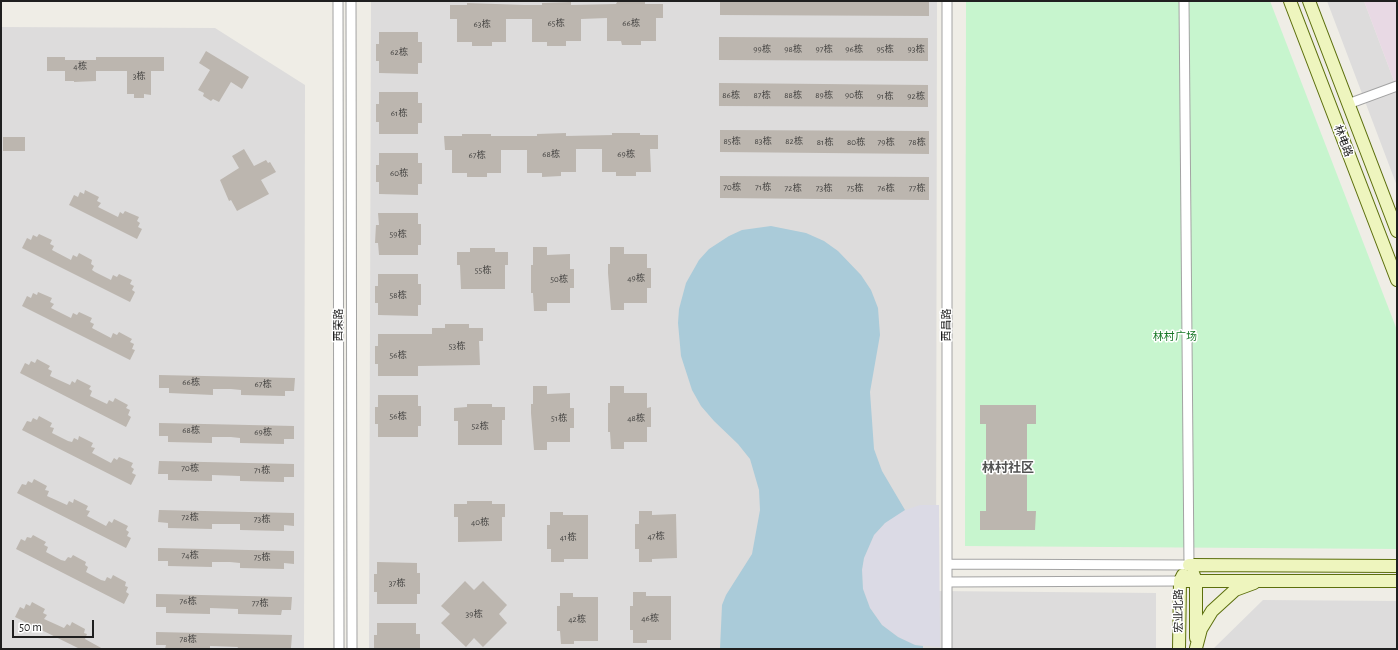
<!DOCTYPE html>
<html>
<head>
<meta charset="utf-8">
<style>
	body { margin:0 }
	#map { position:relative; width:1398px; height:650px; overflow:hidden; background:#efede6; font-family:"Alegreya Sans",sans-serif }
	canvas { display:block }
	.frame { position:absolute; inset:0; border:2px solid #1f1f1f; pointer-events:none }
	.scale { position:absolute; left:12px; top:620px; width:82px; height:18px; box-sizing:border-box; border:2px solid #1f1f1f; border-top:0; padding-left:5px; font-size:12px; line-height:14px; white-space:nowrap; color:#1f1f1f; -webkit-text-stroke:3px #fff; paint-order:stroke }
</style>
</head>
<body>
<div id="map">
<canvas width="1398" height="650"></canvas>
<div class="frame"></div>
<div class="scale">50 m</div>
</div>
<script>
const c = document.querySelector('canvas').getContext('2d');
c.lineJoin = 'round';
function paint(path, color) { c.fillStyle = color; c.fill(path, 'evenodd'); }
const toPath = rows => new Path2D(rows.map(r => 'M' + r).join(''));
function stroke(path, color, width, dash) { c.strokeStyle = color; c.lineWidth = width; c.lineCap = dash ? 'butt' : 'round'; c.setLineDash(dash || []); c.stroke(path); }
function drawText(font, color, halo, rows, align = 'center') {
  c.font = font + ' "Alegreya Sans","Noto Sans SC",sans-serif'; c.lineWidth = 3; c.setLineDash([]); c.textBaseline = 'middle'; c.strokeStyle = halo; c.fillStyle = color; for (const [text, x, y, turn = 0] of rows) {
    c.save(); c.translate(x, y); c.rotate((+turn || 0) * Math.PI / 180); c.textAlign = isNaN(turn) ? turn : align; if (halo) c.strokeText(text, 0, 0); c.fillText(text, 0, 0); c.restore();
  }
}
paint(toPath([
	[371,1,937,1,936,591,1156,593,1156,649,369,649],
	[1327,1,1364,1,1397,89,1397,186],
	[1,27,215,28,305,85,304,649,1,649],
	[1263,600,1397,601,1397,649,1213,649]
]), '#dddcdc');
paint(toPath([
	[1364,1,1397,1,1397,89]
]), '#e8d9e4');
paint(toPath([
	[966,1,1270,1,1397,330,1397,549,965,546]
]), '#c7f5ce');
paint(toPath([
	[920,505,939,505,940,647,915,645,898,637,882,625,870,608,863,589,862,570,864,558,874,535,885,523,897,513]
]), '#dbdae5');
paint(toPath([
	[771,226,806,233,824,241,838,251,861,275,871,290,878,308,880,335,870,392,874,449,882,471,905,510,885,523,874,535,864,558,862,570,863,589,870,608,882,625,898,637,915,645,923,646,923,649,720,649,722,605,726,595,752,554,760,510,759,490,750,459,738,444,714,421,701,406,692,390,681,356,678,323,679,309,686,283,699,260,709,249,729,236,742,230]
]), '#aacbd9');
paint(toPath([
	[720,1,929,1,929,16,720,15],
	[571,2,571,5,616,4,617,2,645,2,645,4,663,4,663,18,656,18,656,41,641,41,641,45,622,45,621,41,607,41,607,18,581,19,581,41,566,41,566,46,547,46,547,42,532,42,532,19,506,19,506,42,492,42,492,46,472,46,472,42,457,42,457,19,450,19,450,5,467,5,467,3,524,5,542,5,542,3],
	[379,32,418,32,418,42,422,42,422,63,418,63,418,74,379,73,379,61,376,61,376,44,379,44],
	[719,37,928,38,928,61,719,60],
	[206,51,249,77,242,89,231,82,219,102,213,99,211,101,203,96,204,93,198,90,210,70,199,63],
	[47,57,65,57,65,60,96,60,96,57,164,57,164,71,151,71,151,95,144,94,144,98,134,98,134,94,127,94,127,71,96,71,96,81,74,82,74,81,65,81,65,71,47,71],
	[719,83,928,85,928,107,719,106],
	[379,92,418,92,418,103,422,103,422,123,418,123,418,134,379,134,379,122,376,122,376,104,379,104],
	[720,130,929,131,929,154,720,152],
	[566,133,566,136,612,135,612,133,640,133,640,135,658,135,658,149,650,149,651,172,636,172,636,176,616,176,616,172,602,172,602,149,576,149,576,172,561,172,561,176,542,177,542,173,527,173,527,150,501,150,501,173,487,173,487,177,467,177,467,173,452,173,452,150,445,150,444,136,462,136,462,134,491,134,491,136,537,136,537,134],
	[3,137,25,137,25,151,3,151],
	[244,149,254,166,266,160,268,163,270,162,276,172,261,180,269,194,237,211,231,200,229,201,220,180,239,168,232,156],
	[379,153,418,153,418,163,422,163,422,184,418,184,418,195,379,194,379,182,376,182,376,165,379,165],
	[720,176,929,177,929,200,720,198],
	[85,190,99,197,97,201,101,203,98,207,118,217,120,212,123,214,125,211,139,217,137,221,140,223,138,227,142,229,137,239,69,205,74,195,78,197,80,192,84,194],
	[378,213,418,213,418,224,421,224,421,245,418,245,418,255,379,255,378,243,375,243,376,225,379,225],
	[39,234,52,240,50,244,54,246,52,250,71,260,73,255,77,257,79,253,92,260,91,264,94,266,92,270,95,272,111,280,113,275,117,277,119,274,132,280,130,284,134,286,132,290,135,292,130,302,22,248,27,238,31,240,33,235,37,237],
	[533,247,547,247,547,255,570,254,570,269,574,269,574,288,570,288,570,303,547,303,547,311,534,311,533,293,531,293,531,265,533,265],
	[610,247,624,247,624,254,647,254,647,268,651,268,651,288,647,288,647,303,624,303,624,310,611,310,608,273,608,264,610,264],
	[470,248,495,248,495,252,508,252,508,265,505,265,505,289,461,289,460,265,457,265,457,252,470,252],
	[378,274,418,274,418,284,421,284,421,305,418,305,418,316,378,315,378,303,375,303,375,286,378,286],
	[38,292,52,298,50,302,54,304,51,308,71,318,73,313,77,315,79,312,92,318,90,322,94,324,92,328,111,338,113,333,117,335,119,332,132,339,130,342,134,344,132,349,135,350,130,360,22,306,27,296,31,298,33,293,37,295],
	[445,324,469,324,469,328,483,328,483,341,479,341,480,365,418,366,418,376,378,376,378,364,375,364,375,346,378,346,378,334,432,334,432,328,445,328],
	[37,359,50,366,48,369,52,371,50,376,70,385,72,381,75,383,77,379,91,386,89,389,92,391,90,396,107,404,109,400,113,402,115,398,128,405,126,408,130,410,128,415,131,417,126,427,20,373,25,363,29,365,31,361,35,363],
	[159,375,295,378,294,391,285,391,285,396,241,395,241,390,231,389,213,389,213,395,169,393,169,388,159,388],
	[533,386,547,386,547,394,570,393,570,408,574,408,574,428,570,428,570,442,547,442,547,450,534,450,531,413,531,404,533,404],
	[610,386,624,386,624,393,647,393,647,408,651,407,651,427,647,427,647,442,624,442,624,449,611,449,610,432,608,432,608,403,610,403],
	[378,395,418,395,418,406,421,406,421,426,418,426,418,437,378,437,378,424,375,424,375,407,378,407],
	[467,404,492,404,492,407,505,407,505,420,502,420,502,445,458,445,458,421,454,421,454,408,467,407],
	[980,405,1036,405,1036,424,1027,424,1027,511,1036,511,1035,530,980,530,980,511,986,511,986,424,980,424],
	[39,416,52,423,50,427,54,428,52,433,68,441,72,442,74,438,78,440,79,436,93,443,91,447,95,448,92,453,96,455,111,463,114,458,117,460,119,457,133,463,131,467,134,469,132,473,136,475,131,485,22,430,27,421,31,422,33,418,37,420],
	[159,423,294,426,294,439,284,439,284,444,240,443,240,438,231,437,212,437,212,443,168,442,168,436,159,436],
	[159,461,294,464,294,477,284,477,284,482,240,481,240,476,212,475,212,481,168,480,168,474,158,474],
	[34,479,47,486,45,490,49,491,47,496,67,505,69,501,73,503,74,499,88,506,86,510,90,511,87,516,91,518,106,526,109,521,112,523,114,519,128,526,126,530,129,532,127,536,131,538,126,548,17,493,22,484,26,485,28,481,32,483],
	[467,501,492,501,492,504,505,504,505,517,502,517,502,541,458,542,458,517,454,517,454,504,467,504],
	[159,510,294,513,294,526,284,525,284,531,240,530,240,524,212,524,212,529,168,528,168,523,158,522],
	[639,511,652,511,652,515,676,514,677,558,652,559,652,562,639,562,639,549,635,549,635,524,639,524],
	[550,512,563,512,563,515,588,515,588,559,564,559,564,562,551,562,551,549,547,549,547,525,550,525],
	[33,535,46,542,44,545,48,547,46,552,61,560,65,561,68,557,71,558,73,555,86,562,85,565,88,567,86,572,101,580,105,581,107,577,111,579,113,575,126,582,125,586,128,587,126,592,129,594,124,604,16,549,21,539,25,541,27,537,31,538],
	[158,548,294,551,294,564,284,563,284,569,240,568,240,563,230,562,212,562,212,567,168,566,168,561,158,561],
	[377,562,417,563,417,573,420,573,420,594,417,594,417,604,377,604,377,592,374,592,374,574,377,574],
	[465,581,474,590,483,581,507,605,499,614,507,623,483,647,474,638,466,647,441,623,450,614,441,606],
	[633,592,646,592,646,596,671,596,671,640,647,640,647,643,633,643,633,630,630,630,630,606,633,606],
	[560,593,573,593,573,597,598,597,598,641,574,641,574,644,561,644,560,631,557,631,557,606,560,606],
	[156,594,292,597,291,610,282,610,281,615,238,614,238,609,210,608,210,614,166,613,166,607,156,607],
	[32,602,45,609,43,613,47,615,44,619,64,628,67,624,70,626,72,622,85,629,84,633,87,634,85,639,103,649,80,649,15,617,20,607,24,609,26,604,30,606],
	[377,623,416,623,416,634,420,634,420,649,374,649,374,635,377,635],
	[156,632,292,635,291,648,237,649,238,647,210,646,210,649,165,649,166,645,156,645]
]), '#bcb6af');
const street = toPath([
	[338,1,339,649],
	[351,1,352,649],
	[947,1,947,649],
	[1348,104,1397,86],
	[947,564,1189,565,1184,1],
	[947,582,1180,581]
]);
const secondary = toPath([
	[1290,1,1397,280],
	[1309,1,1397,231],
	[1189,565,1397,566],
	[1193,573,1196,581,1196,638],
	[1180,581,1397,581],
	[1196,648,1201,629,1212,611,1235,590,1254,583],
	[1179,649,1180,581,1183,575]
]);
stroke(street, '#a3a3a3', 11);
stroke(secondary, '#5c6f0d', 14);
stroke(street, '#fff', 9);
stroke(secondary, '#eef5be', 12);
drawText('9px', '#464543', null, [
	["65栋",556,23],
	["66栋",631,23],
	["63栋",482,24],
	["99栋",762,49],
	["98栋",793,49],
	["97栋",824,49],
	["96栋",854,49],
	["95栋",885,49],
	["93栋",916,49],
	["62栋",399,52],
	["4栋",80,66],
	["3栋",139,76],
	["86栋",731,95],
	["87栋",762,95],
	["88栋",793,95],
	["89栋",824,95],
	["90栋",854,95],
	["91栋",885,96],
	["92栋",916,96],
	["61栋",399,113],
	["85栋",732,141],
	["83栋",763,141],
	["82栋",794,141],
	["81栋",825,142],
	["80栋",856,142],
	["79栋",886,142],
	["78栋",917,142],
	["68栋",551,154],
	["69栋",626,154],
	["67栋",477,155],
	["60栋",399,173],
	["70栋",732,187],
	["71栋",763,187],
	["72栋",793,188],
	["73栋",824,188],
	["75栋",855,188],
	["76栋",886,188],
	["77栋",917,188],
	["59栋",398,234],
	["55栋",483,270],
	["49栋",636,278],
	["50栋",559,279],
	["58栋",398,295],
	["53栋",457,346],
	["56栋",398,355],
	["66栋",191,382],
	["67栋",263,384],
	["56栋",398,416],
	["51栋",559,418],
	["48栋",636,418],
	["52栋",480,426],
	["68栋",191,430],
	["69栋",263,432],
	["70栋",190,468],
	["71栋",262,470],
	["72栋",190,517],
	["73栋",262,519],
	["40栋",480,522],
	["47栋",656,536],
	["41栋",568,537],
	["74栋",190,555],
	["75栋",262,557],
	["37栋",397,583],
	["76栋",188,601],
	["77栋",260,603],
	["39栋",474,614],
	["46栋",650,618],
	["42栋",577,619],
	["78栋",188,639]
]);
drawText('11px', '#1f1f1f', '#fff', [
	["林电路",1343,141,69],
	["西荣路",339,325,-90],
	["西昌路",947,325,-90],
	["宏业北路",1179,611,-90]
]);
drawText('11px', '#147624', '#fff', [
	["林村广场",1175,337]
]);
drawText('bold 13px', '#525252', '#fff', [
	["林村社区",1008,468]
]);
</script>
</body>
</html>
